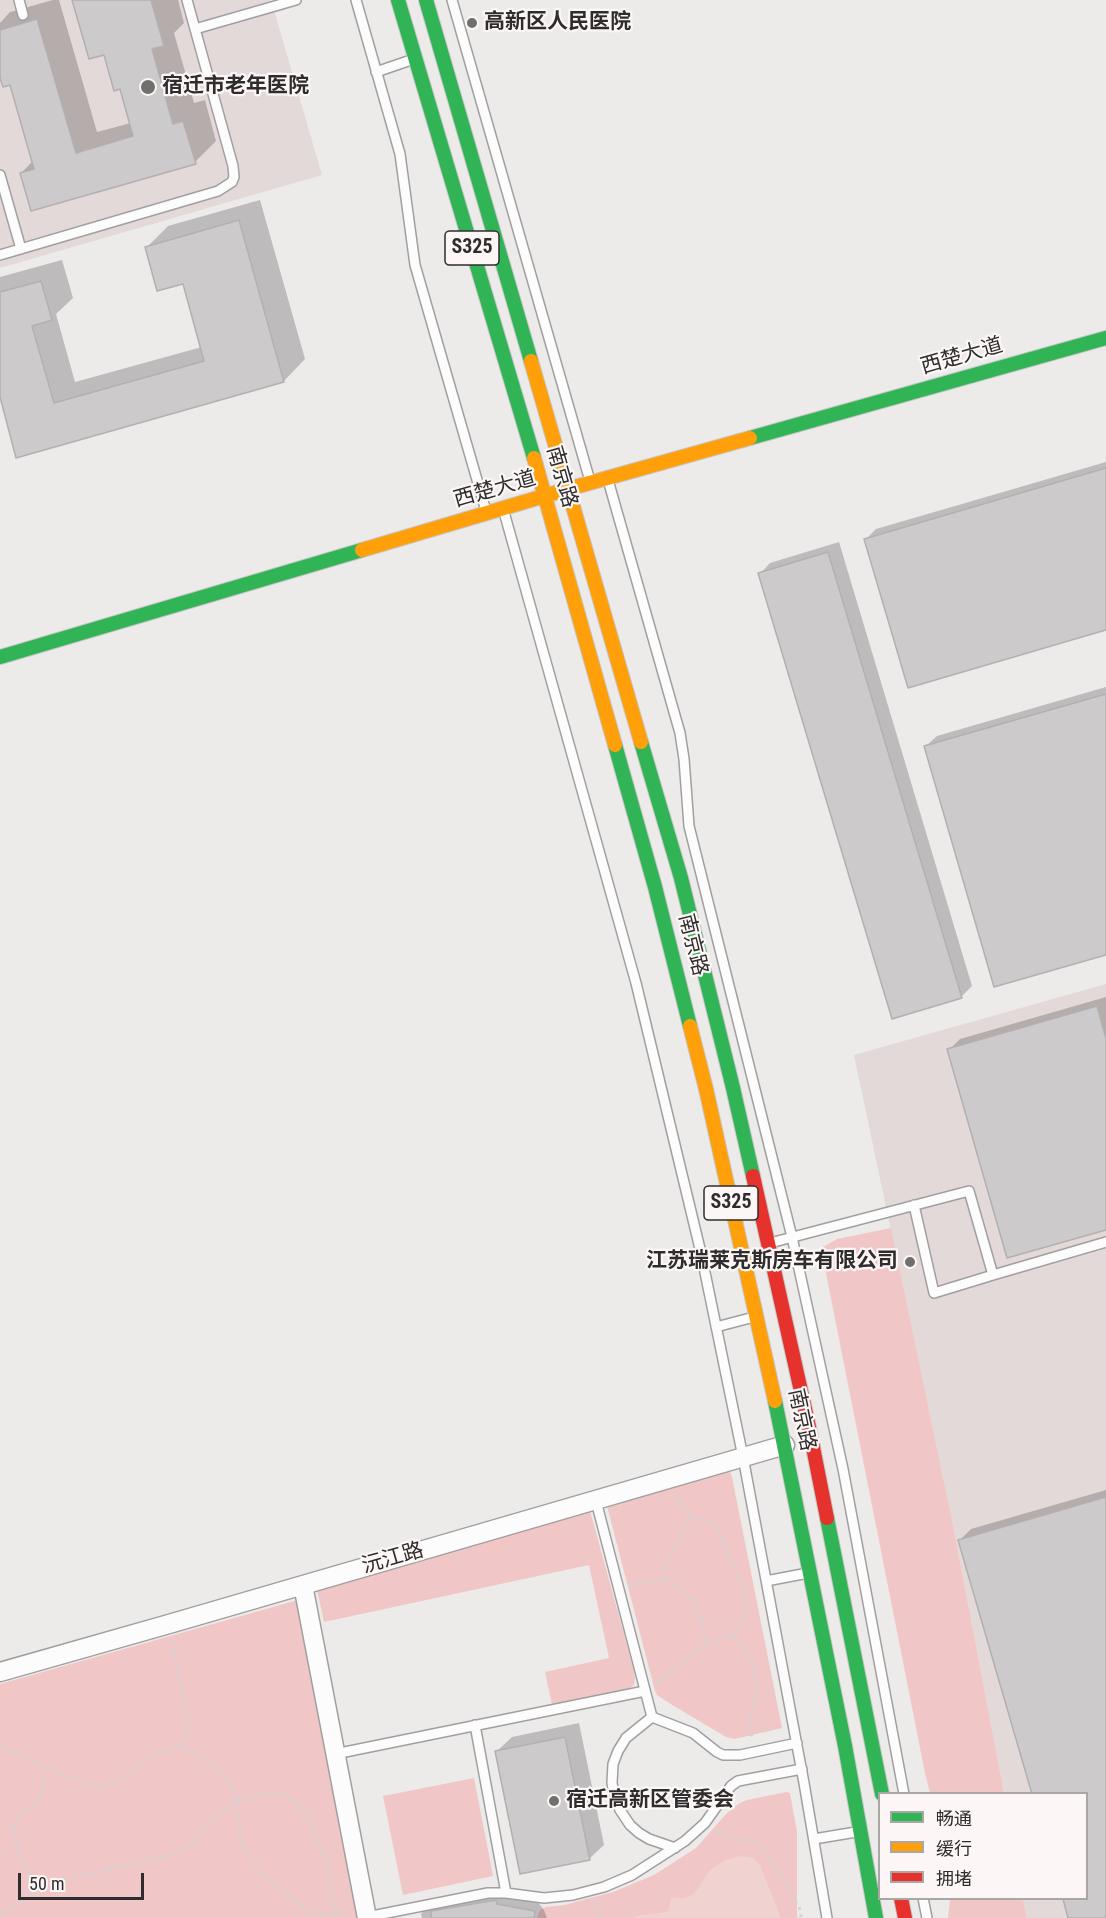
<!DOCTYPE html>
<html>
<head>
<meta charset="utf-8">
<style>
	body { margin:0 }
	#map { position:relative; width:1106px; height:1918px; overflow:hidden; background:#edeaea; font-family:"Roboto Condensed","Noto Sans SC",sans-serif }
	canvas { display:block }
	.legend { position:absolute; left:878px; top:1792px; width:210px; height:108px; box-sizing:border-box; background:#fcf7f6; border:2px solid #aaa6a5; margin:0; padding:8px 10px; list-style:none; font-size:18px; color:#2e2c2c }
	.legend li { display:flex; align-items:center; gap:12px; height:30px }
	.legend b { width:30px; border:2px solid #aaa6a5 }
	.scale { position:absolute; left:18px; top:1873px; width:126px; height:27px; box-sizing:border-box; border:3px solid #2e2c2c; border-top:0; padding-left:8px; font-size:18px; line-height:21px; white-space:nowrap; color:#2e2c2c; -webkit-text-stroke:4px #fcf7f6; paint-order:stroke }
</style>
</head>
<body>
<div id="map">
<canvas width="1106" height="1918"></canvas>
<ul class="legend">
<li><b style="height:8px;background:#30b455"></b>畅通</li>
<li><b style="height:8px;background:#ff9f0a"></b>缓行</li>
<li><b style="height:8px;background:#e5322d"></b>拥堵</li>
</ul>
<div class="scale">50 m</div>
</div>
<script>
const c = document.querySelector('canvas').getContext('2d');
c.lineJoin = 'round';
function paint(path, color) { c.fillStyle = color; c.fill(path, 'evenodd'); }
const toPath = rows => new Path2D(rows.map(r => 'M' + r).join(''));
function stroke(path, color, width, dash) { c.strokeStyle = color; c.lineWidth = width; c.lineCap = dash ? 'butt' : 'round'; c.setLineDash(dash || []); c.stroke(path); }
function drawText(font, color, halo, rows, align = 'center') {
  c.font = font + ' "Roboto Condensed","Noto Sans SC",sans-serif'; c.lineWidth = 4.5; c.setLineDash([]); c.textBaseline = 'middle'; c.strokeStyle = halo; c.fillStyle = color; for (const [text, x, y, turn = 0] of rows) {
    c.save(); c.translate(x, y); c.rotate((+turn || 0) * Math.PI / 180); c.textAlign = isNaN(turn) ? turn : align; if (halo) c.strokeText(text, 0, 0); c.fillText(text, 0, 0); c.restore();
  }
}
paint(toPath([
	[0,0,271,0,322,175,0,268],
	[1106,984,1106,1918,1027,1918,1023,1899,1086,1898,1086,1794,1004,1793,954,1530,854,1055]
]), '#e2d9d8');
paint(toPath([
	[891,1228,954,1530,1004,1793,930,1793,925,1773,821,1248,837,1239],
	[725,1469,730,1472,732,1477,782,1728,735,1739,726,1737,669,1703,657,1695,655,1691,606,1502],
	[589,1507,633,1667,635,1678,634,1685,630,1688,552,1705,545,1672,609,1658,589,1565,324,1622,316,1585],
	[298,1600,358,1918,0,1918,0,1684],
	[474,1778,493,1876,403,1895,383,1796],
	[786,1792,790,1793,797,1832,797,1918,537,1918,540,1910,546,1907,564,1905,613,1892,654,1875,696,1848,726,1814,738,1804,747,1800],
	[950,1899,1023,1899,1027,1918,948,1918]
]), '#f0c7c6');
paint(toPath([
	[739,1856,753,1858,760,1865,781,1918,633,1918,640,1915,660,1913,669,1911,671,1898,684,1898,694,1894,710,1870,724,1861]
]), '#f0d2d1');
paint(toPath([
	[53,0,59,0,97,132,131,123,121,87,105,53,74,0,178,0,184,23,174,33,194,103,205,100,216,141,195,162,21,173,33,161,11,83,0,72,0,23,10,12],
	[260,200,305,359,284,381,17,456,0,392,0,277,62,260,73,298,56,314,75,382,202,347,184,282,147,247,168,226],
	[1106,462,1106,629,866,539,876,529],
	[839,542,972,986,961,997,760,574,770,563],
	[1106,687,1106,953,926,746,937,736],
	[1106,997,1106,1228,949,1050,960,1039],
	[1106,1490,1106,1918,1070,1918,1064,1898,1086,1898,1086,1794,960,1540,971,1529],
	[579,1723,604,1845,589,1859,497,1751,512,1737],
	[509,1891,537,1901,544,1910,547,1918,422,1918,421,1914,434,1901]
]), '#0003');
const building = toPath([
	[72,0,151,0,164,46,152,49,173,124,183,121,196,164,31,211,20,173,34,169,10,85,3,87,0,78,0,30,37,19,76,153,133,136,120,89,114,91,104,55,89,59,72,0],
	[239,220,284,382,16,458,0,397,0,292,41,281,52,320,32,326,54,403,204,361,183,284,157,291,145,247,239,220],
	[1106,468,1106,630,908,688,864,539,1106,468],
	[828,552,962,998,892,1019,758,573,828,552],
	[1106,694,1106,955,994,987,924,746,1106,694],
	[1097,1006,1106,1039,1106,1230,1007,1258,947,1049,1097,1006],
	[1106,1497,1106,1918,1068,1918,1063,1899,1086,1899,1086,1794,1032,1794,958,1540,1106,1497],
	[565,1737,590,1860,520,1874,495,1751,565,1737],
	[496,1900,497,1904,535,1911,534,1918,431,1918,431,1911,496,1900]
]);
paint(building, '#cccaca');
stroke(building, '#b2b0b0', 1.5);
const lane = toPath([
	[19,0,23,15],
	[356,0,400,154,415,265,486,511],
	[452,0,590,481],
	[195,29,296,0],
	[376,72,411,60],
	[0,175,21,249],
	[0,255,218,191,232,182,234,177,233,166,187,0],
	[608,480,680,733,684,759,689,826,792,1237,843,1469,904,1794],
	[504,512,636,983,701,1253,743,1457,804,1783,827,1918],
	[914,1205,934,1293,993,1275],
	[770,1243,969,1191,993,1275,1106,1242],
	[716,1327,754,1317],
	[596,1501,652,1717],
	[766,1581,808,1573],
	[652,1717,626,1738,618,1751,613,1764,612,1783,615,1798,620,1810,630,1825,639,1833,649,1839,675,1848],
	[652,1717,693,1733,717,1752,723,1755,740,1755,797,1743],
	[475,1725,506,1893],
	[335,1754,645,1691],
	[814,1839,856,1832],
	[923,1898,927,1918],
	[367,1917,488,1893,506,1893,544,1898,573,1895,604,1887,632,1875,685,1841,705,1823,731,1786,738,1781,802,1769]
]);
const street = toPath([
	[303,1585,367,1918],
	[0,1672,169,1624,785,1445]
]);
const fast = toPath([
	[398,0,534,458],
	[426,0,531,361],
	[750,438,1106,338],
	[0,657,362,550],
	[641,742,681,878,733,1088,753,1176],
	[615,745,655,887,690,1026],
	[775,1401,845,1746,876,1918],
	[827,1518,882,1794]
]);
const slow = toPath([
	[531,361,641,742],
	[534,458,615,745],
	[362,550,568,489,750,438],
	[690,1026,706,1089,775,1401]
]);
const jam = toPath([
	[753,1176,809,1427,827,1518],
	[901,1898,905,1918]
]);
stroke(lane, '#a19f9f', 12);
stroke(street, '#a19f9f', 21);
stroke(fast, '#c7c6c6', 16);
stroke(slow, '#c7c6c6', 16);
stroke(jam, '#c7c6c6', 16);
stroke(toPath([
	[660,1579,690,1516],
	[629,1585,660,1579,667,1580,682,1589,696,1605,701,1614,706,1644],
	[734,1636,741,1642,751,1660,757,1681,756,1696,750,1718,752,1741],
	[172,1641,188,1720,188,1732,180,1746],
	[656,1683,706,1644,733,1635,743,1618,747,1601,743,1585,728,1555,718,1529,712,1523,690,1516,675,1494],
	[0,1746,61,1774,98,1788,111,1784,126,1776,151,1755,167,1749,180,1746,197,1755,228,1779,236,1794,242,1846,256,1868,272,1883,310,1912,320,1913,349,1911],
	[716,1831,732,1839,751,1841,762,1848,779,1870,801,1911,801,1918],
	[39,1889,27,1875,16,1842,14,1824,23,1813,37,1804,43,1790,45,1765],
	[595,1902,599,1918],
	[0,1915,12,1909,44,1885,169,1855,183,1849,196,1839,215,1816,237,1801,268,1794,283,1795,297,1803,310,1822,325,1857,334,1901,334,1918]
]), '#d4d4d4', 3, [3, 4.5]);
stroke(lane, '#fcfcfc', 9);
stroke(street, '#fcfcfc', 18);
stroke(fast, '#30b455', 14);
stroke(slow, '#ff9f0a', 14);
stroke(jam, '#e5322d', 14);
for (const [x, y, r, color] of [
	[472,23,6,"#716e6e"],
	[148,87,8,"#716e6e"],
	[910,1262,6,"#716e6e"],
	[554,1801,6,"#716e6e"]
]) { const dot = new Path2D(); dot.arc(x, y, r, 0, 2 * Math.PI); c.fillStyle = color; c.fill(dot); stroke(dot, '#fcf7f6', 2); }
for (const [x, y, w] of [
	[472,248,54],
	[731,1203,54]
]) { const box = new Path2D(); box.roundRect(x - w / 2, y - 17, w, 34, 4.5); c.fillStyle = '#fcf7f6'; c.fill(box); stroke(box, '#2e2c2c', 1.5); }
drawText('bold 20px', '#2e2c2c', null, [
	["S325",472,248],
	["S325",731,1203]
]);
drawText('bold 21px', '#2e2c2c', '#fcf7f6', [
	["高新区人民医院",484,23],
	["宿迁市老年医院",162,87],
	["江苏瑞莱克斯房车有限公司",898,1262,"right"],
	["宿迁高新区管委会",566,1801]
], 'left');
drawText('21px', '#2e2c2c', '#fcf7f6', [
	["西楚大道",962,357,-16],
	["南京路",561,477,74],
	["西楚大道",495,490,-16],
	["南京路",692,945,76],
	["南京路",801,1420,78],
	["沅江路",393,1559,-16]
]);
</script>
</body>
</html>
